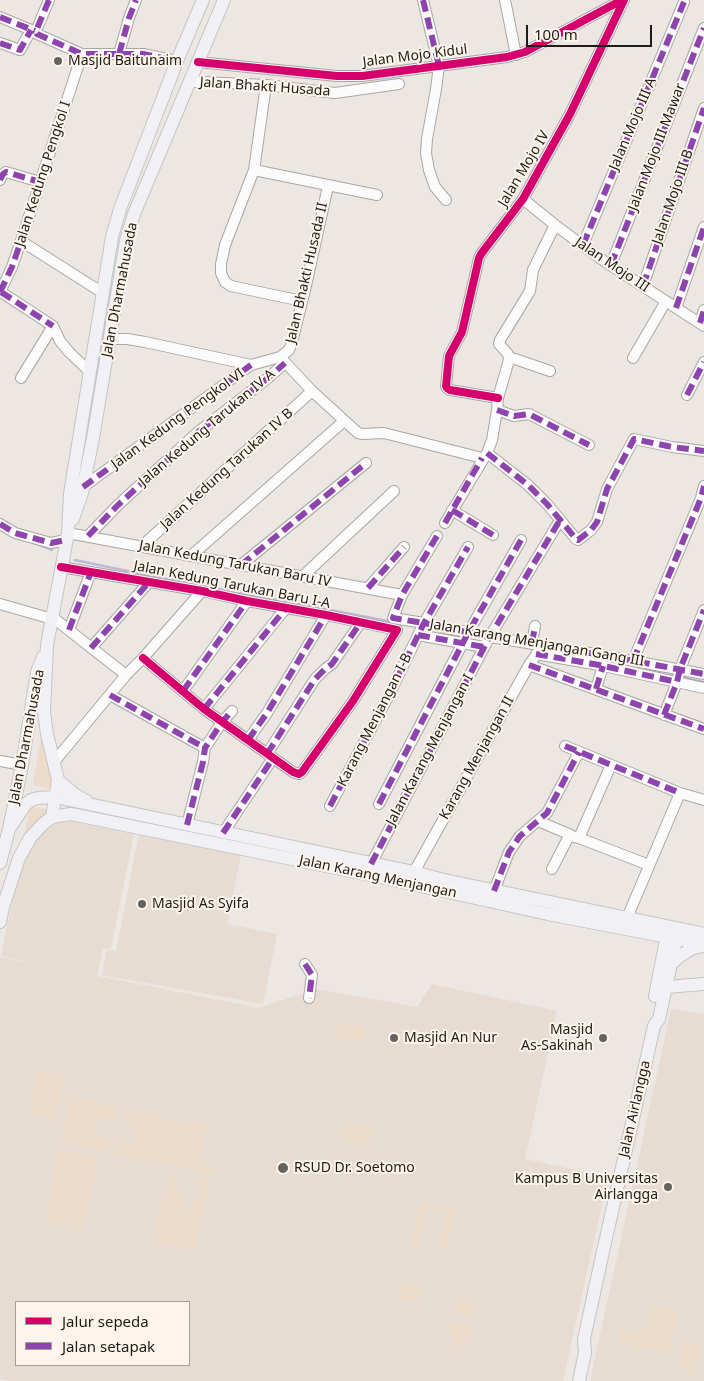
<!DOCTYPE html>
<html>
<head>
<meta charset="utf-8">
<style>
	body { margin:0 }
	#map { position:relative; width:704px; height:1381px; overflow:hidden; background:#ece7e2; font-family:"Noto Sans",sans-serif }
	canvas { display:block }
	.legend { position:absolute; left:15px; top:1301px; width:175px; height:65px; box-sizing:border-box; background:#fdf5eb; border:1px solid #a49e97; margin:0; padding:6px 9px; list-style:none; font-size:15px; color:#1e1b18 }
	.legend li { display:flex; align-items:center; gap:10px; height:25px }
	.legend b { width:25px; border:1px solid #a49e97 }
	.scale { position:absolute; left:526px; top:25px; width:126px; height:22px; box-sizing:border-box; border:2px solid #1e1b18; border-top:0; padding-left:6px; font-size:15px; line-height:18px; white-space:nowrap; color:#1e1b18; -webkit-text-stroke:4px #fdf5eb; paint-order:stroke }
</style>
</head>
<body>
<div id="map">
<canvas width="704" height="1381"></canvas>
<ul class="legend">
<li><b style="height:6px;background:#d6006c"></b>Jalur sepeda</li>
<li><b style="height:6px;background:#8e44ad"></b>Jalan setapak</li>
</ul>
<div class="scale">100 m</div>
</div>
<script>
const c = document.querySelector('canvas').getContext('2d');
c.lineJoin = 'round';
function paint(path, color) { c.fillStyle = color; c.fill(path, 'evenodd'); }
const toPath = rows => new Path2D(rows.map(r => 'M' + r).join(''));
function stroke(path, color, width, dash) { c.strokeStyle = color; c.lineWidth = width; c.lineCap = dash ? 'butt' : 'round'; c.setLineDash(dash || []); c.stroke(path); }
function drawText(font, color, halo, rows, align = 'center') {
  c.font = font + ' "Noto Sans",sans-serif'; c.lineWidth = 4; c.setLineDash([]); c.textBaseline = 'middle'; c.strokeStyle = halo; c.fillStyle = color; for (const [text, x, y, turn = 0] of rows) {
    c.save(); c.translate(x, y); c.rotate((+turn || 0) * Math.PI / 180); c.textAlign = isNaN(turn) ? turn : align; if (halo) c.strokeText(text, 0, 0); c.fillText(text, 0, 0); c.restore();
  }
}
paint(toPath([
	[67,819,134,833,111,949,103,948,97,976,259,1008,316,989,417,1007,432,984,557,1011,525,1159,608,1177,563,1381,10,1381,0,1379,0,957,56,968,1,956,21,858,45,829],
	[16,1302,189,1302,189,1365,16,1365],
	[139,834,241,854,227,924,277,934,263,1004,102,975,107,950,116,951],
	[671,1009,704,1014,704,1381,590,1381]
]), '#e6dcd1');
paint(toPath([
	[41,737,46,762,56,780,55,789,33,785],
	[30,807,51,810,24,837],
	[338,1023,365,1028,362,1042,336,1036],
	[37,1070,65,1076,56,1118,29,1113],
	[69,1098,119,1107,116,1119,99,1116,94,1137,111,1141,109,1151,61,1142],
	[125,1109,160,1115,159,1120,184,1124,185,1121,206,1125,199,1164,214,1167,213,1173,115,1154,118,1140,133,1142,136,1124,122,1121],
	[347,1123,372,1128,369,1144,343,1139],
	[59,1149,98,1157,83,1228,45,1220],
	[173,1172,176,1172,174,1184,184,1212,190,1213,192,1203,198,1200,202,1193,201,1186,196,1181,198,1176,210,1178,194,1251,154,1243,164,1191,169,1192],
	[420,1203,454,1209,446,1249,440,1248,447,1212,425,1208,417,1248,412,1247],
	[400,1283,421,1287,418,1302,397,1298],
	[457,1298,475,1302,472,1315,454,1312],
	[652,1307,678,1312,669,1353,619,1343,621,1331,629,1333,637,1332,644,1328,649,1323,652,1315],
	[452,1323,470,1327,467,1339,461,1338,459,1348,453,1347,455,1335,449,1334],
	[684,1341,701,1345,695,1373,681,1364,681,1359]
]), '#ecdbc8');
stroke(toPath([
	[35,543,52,550],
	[75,560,156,577,393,622],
	[680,677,704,682]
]), '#bcb9d6', 2.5);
const minor = toPath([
	[49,0,36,31,37,34,82,54,143,54,177,61],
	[423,0,439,66,436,89,427,139,426,153,429,170,435,187,446,200],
	[505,0,516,55],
	[0,17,36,32],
	[0,43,20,50,31,30],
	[119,54,129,18,136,0],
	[198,62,337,76,362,76,507,57,525,52,622,0],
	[190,82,203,82,266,85,335,93,399,84],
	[266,85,254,170,225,245,221,264,221,273,225,282,231,286,302,301],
	[254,170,377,195],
	[0,180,3,174,6,172,40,182],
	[523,199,555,225,604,261,704,326],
	[21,241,103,293],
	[583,245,684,2],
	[611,265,704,28],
	[643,286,704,108],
	[0,292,12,267,21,241,82,54],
	[1,292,53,326,60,341,69,352,90,372],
	[676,308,704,227],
	[700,323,704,310],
	[110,339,127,339,145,342,251,365],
	[509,357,550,371],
	[633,358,666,301],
	[282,359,312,391,358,433,363,434,384,433,482,458],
	[21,378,53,326],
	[687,395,704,362],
	[498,398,450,390,447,388,446,386,449,356,462,332,479,258,481,254,523,199,570,114,624,0],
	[497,410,514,416,529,414,589,445],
	[487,453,528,485,547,504,576,539,578,540,591,530,597,522,607,489,634,439,672,447,704,451],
	[83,487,251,365,280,357,289,350,292,342,306,286,328,186],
	[452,510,493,535],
	[445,523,487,453,492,440,497,410,498,398,509,360,508,354,499,344,500,340,530,291,533,270,555,225],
	[0,524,15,533,51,543,66,540],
	[68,533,402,595],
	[88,536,118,505,198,432,268,378,285,363],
	[437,536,402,595,393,618,424,623,490,637,602,655,704,674],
	[142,546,312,391],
	[192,555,344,421],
	[241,565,366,463],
	[61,567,202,591,247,601,326,615,397,630,353,701,302,772,299,774,293,772,204,709,143,658],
	[303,576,394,491],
	[368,588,404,547],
	[0,604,56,620,126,675],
	[69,630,91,572],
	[418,635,484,647],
	[532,643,535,626],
	[91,648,149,582],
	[536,654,599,665,704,688],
	[633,661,701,498,704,486],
	[529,665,704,729],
	[596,689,603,666],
	[183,691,247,601],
	[110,695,205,748],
	[204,709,286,608],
	[664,715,677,682,680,669,704,610],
	[248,740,267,713,326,615],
	[565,746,680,793,704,800],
	[267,754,315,679,325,669,332,664,361,622],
	[0,761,22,765],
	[54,762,126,675,143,658,202,591],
	[379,804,468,633,521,540],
	[330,806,388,697,423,625,468,547],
	[538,821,571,835],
	[187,825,203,762,205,748,222,722,232,711],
	[223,833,273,758],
	[579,838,649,865],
	[371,864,489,638,560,520],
	[552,869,569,836,579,838,611,765],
	[414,872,529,665,543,645],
	[494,891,509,852,520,836,547,813,579,752],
	[627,918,680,793],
	[305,964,312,975,309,998]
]);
const major = toPath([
	[73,519,82,493,93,438,126,241,134,214,224,0],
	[58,780,74,794,86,801],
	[52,817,71,814,385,878,548,914,704,944],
	[9,829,26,804,31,800,38,798,55,797,414,872,444,880,704,934],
	[0,863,9,829,22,765,37,672,43,657],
	[0,922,3,907,19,858,30,838,43,824,52,817,58,780,47,734,44,712,47,645,68,533,70,494,112,237,120,209,177,61,203,0],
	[671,964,680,956,693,948,704,946],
	[666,987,704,984],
	[655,996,668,930],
	[579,1381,585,1353,584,1339,604,1247,654,1026,659,1019,678,931]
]);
stroke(minor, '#aaa6a2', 12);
stroke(major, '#c6c4c2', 14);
stroke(minor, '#fcfbfb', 10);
stroke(major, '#f1f0f5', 12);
stroke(toPath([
	[49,0,36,31,37,34,82,54,143,54,177,61],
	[423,0,439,66],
	[0,17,35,31],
	[0,43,20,50,31,30],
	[119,54,129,18,136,0],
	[0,180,3,174,6,172,40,182],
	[583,245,684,2],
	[611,265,704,28],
	[643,286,704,108],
	[0,292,12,267,21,241],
	[1,292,53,326],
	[676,308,704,227],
	[700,323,704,310],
	[687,395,704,362],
	[497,410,514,416,529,414,589,445],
	[487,453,528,485,547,504,576,539,578,540,591,530,597,522,607,489,634,439,672,447,704,451],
	[83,487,251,365],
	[452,510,493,535],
	[445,523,482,458],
	[0,524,15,533,51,543,66,540],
	[88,536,118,505,198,432,268,378,285,363],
	[437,536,402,595,393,618,424,623,490,637,602,655,704,674],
	[241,565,366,463],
	[368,588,404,547],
	[69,630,91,572],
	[418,635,484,647],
	[532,643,535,626],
	[91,648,149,582],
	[536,654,599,665,677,682],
	[633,661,701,498,704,486],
	[529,665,704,729],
	[596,689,603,666],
	[183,691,247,601],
	[110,695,205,748],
	[204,709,286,608],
	[664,715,677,682,680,669,704,610],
	[248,740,267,713,326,615],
	[565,746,680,793],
	[267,754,315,679,325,669,332,664,361,622],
	[379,804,468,633,521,540],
	[330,806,388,697,423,625,468,547],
	[187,825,203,762,205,748,222,722,232,711],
	[223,833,273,758],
	[371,864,489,638,560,520],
	[494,891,509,852,520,836,547,813,579,752],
	[305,964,312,975,309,998]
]), '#8e44ad', 6, [12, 6]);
stroke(toPath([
	[198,62,337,76,362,76,507,57,525,52,622,0],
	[498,398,450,390,447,388,446,386,449,356,462,332,479,258,481,254,523,199,570,114,624,0],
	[61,567,202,591,247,601,326,615,397,630,353,701,302,772,299,774,293,772,204,709,143,658]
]), '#d6006c', 8);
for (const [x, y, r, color] of [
	[58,61,5,"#66625f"],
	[142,904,5,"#66625f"],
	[394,1038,5,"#66625f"],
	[603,1038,5,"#66625f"],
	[283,1168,6,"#66625f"],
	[668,1187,5,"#66625f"]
]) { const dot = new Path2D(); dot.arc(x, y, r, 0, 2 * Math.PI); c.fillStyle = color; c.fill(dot); stroke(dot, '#fdf5eb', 2); }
drawText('14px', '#1e1b18', '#fdf5eb', [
	["Jalan Mojo Kidul",415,56,-7],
	["Jalan Bhakti Husada",265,87,4],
	["Jalan Mojo III A",633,124,-67],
	["Jalan Mojo III Mawar",657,147,-69],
	["Jalan Mojo IV",524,169,-59],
	["Jalan Kedung Pengkol I",43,174,-72],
	["Jalan Mojo III B",673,197,-71],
	["Jalan Mojo III",612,265,34],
	["Jalan Bhakti Husada II",307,273,-77],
	["Jalan Dharmahusada",120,290,-79],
	["Jalan Kedung Pengkol VI",178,419,-36],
	["Jalan Kedung Tarukan IV A",207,428,-40],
	["Jalan Kedung Tarukan IV B",227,469,-42],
	["Jalan Kedung Tarukan Baru IV",235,564,11],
	["Jalan Kedung Tarukan Baru I-A",232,585,11],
	["Jalan Karang Menjangan Gang III",537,643,10],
	["Karang Menjangan I-B",375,720,-63],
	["Jalan Dharmahusada",27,737,-79],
	["Jalan Karang Menjangan I",430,750,-62],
	["Karang Menjangan II",477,758,-61],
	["Jalan Karang Menjangan",378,877,12],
	["Jalan Airlangga",635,1109,-77]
]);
drawText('14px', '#1e1b18', '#fdf5eb', [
	["Masjid Baitunaim",68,61],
	["Masjid As Syifa",152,904],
	["Masjid",593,1030,"right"],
	["As-Sakinah",593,1046,"right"],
	["Masjid An Nur",404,1038],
	["RSUD Dr. Soetomo",294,1168],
	["Kampus B Universitas",658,1179,"right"],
	["Airlangga",658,1195,"right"]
], 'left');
</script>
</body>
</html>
